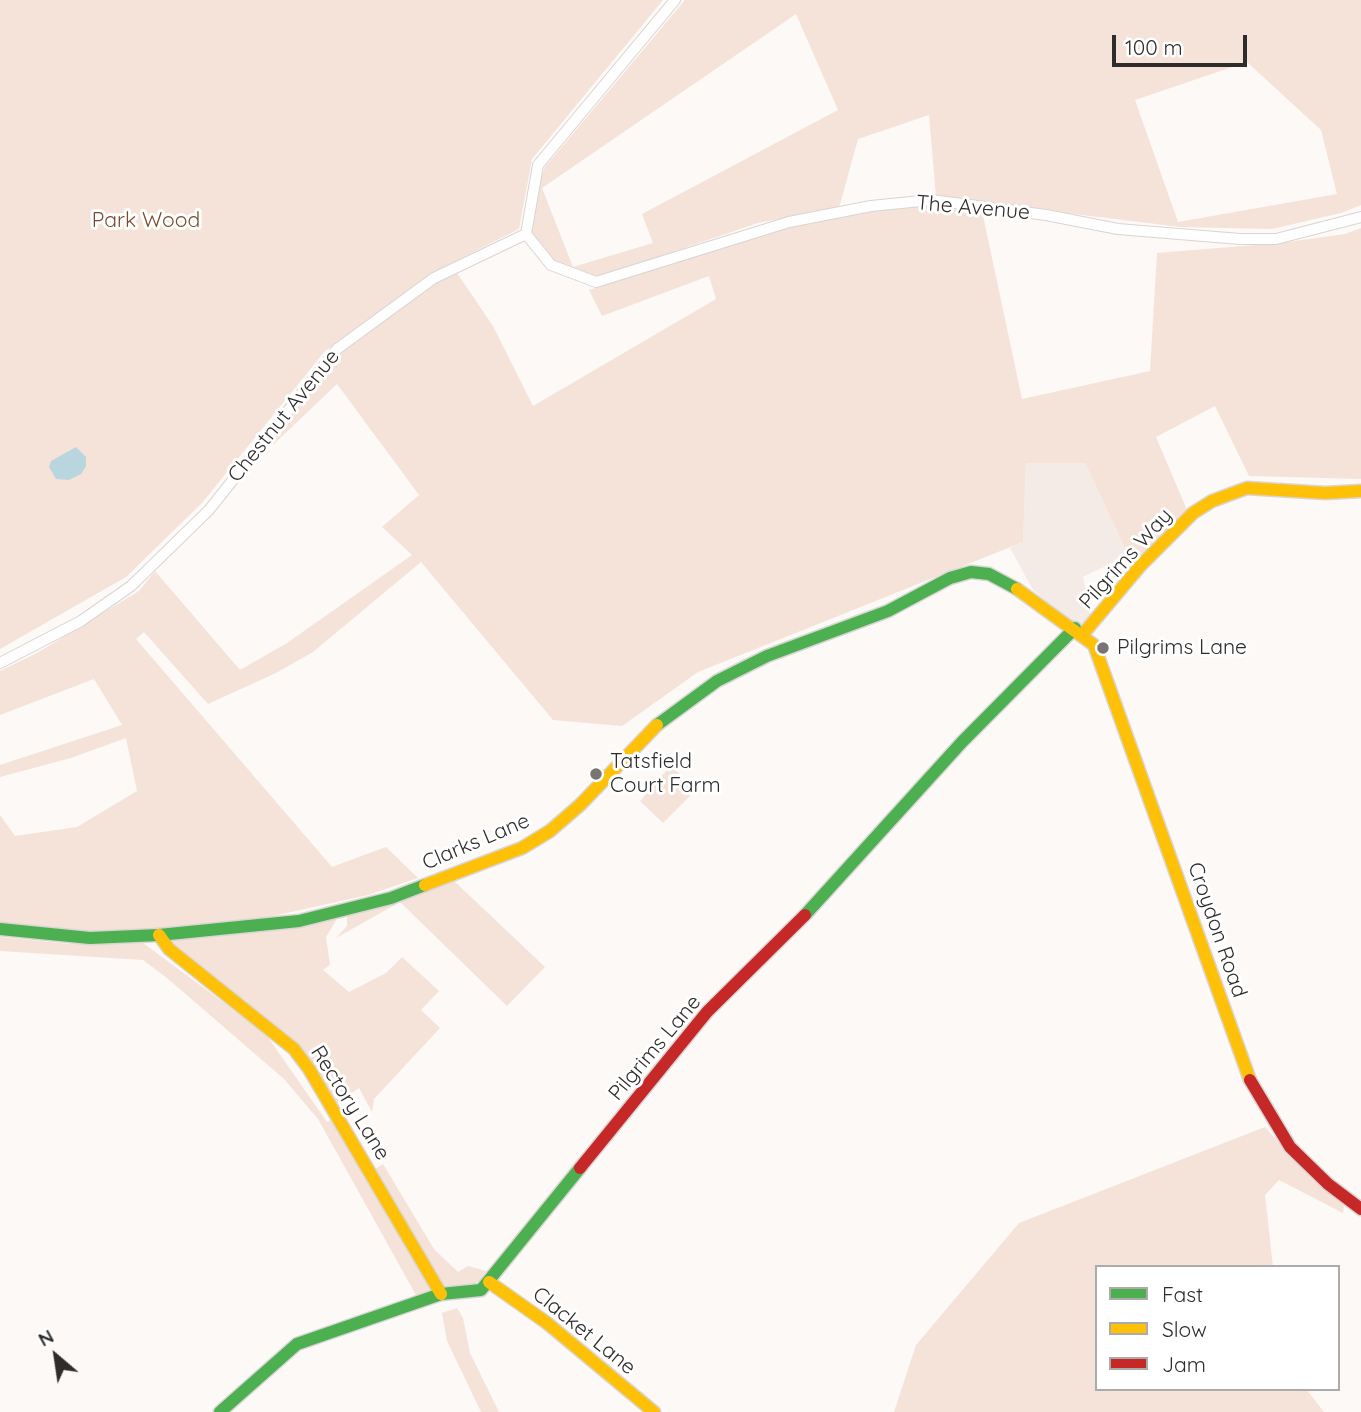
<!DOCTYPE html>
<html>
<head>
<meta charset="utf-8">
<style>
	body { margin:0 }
	#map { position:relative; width:1361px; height:1412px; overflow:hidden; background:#fcf9f7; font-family:Quicksand,sans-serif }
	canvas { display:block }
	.legend { position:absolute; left:1095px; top:1265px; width:245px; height:126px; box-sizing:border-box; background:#fff; border:2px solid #acabab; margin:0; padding:9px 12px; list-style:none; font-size:21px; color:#2f2d2c }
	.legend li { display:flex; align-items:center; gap:14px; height:35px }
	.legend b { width:35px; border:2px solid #acabab }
	.north { position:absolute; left:21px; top:1321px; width:70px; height:70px; -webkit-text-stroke:5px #fff; paint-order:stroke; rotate:331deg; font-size:19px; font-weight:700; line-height:28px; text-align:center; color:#2f2d2c }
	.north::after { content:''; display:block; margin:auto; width:24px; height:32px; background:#2f2d2c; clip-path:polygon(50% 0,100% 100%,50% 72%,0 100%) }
	.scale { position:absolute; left:1112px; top:35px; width:135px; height:32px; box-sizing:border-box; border:4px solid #2f2d2c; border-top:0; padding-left:9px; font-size:21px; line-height:24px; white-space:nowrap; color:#2f2d2c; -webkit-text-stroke:5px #fff; paint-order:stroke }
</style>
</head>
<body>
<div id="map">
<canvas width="1361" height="1412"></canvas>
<ul class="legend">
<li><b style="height:9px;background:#4caf50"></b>Fast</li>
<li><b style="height:9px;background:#ffc107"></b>Slow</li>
<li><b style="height:9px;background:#c62828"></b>Jam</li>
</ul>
<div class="north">N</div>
<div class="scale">100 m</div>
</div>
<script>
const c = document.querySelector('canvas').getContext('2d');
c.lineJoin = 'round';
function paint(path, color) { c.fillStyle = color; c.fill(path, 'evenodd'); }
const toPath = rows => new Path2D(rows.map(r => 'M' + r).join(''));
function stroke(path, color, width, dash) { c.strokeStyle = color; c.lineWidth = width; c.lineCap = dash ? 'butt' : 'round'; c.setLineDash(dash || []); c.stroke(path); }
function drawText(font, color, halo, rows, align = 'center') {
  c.font = font + ' Quicksand,sans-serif'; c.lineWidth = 6; c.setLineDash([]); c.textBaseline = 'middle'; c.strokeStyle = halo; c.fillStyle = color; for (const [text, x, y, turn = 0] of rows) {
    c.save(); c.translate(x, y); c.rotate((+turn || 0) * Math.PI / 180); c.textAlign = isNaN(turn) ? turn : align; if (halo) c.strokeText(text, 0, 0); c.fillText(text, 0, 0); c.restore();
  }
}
paint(toPath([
	[1026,463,1085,463,1134,568,1130,574,1114,562,1083,577,1090,612,1094,619,1083,625,1070,621,1033,590,1010,548,1023,542]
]), '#f4ebe6');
paint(toPath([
	[0,0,663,0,532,159,519,229,432,273,325,351,202,503,126,577,0,649],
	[685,0,1361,0,1361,205,1341,213,1272,229,1180,227,936,197,929,115,858,139,839,208,758,223,596,278,556,262,531,234,536,192,545,167],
	[796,14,838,110,642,214,653,243,573,267,542,188],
	[1247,62,1321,130,1337,194,1178,222,1135,100],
	[926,203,982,211,1022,399,1150,371,1157,253,1280,243,1345,234,1361,228,1361,479,1249,476,1215,406,1156,437,1187,510,1134,568,1085,463,1026,463,1023,542,698,672,622,726,553,720,421,562,313,652,276,673,208,704,144,632,136,639,332,867,386,847,418,878,368,895,255,920,149,931,93,931,0,923,0,815,15,836,77,827,137,791,126,738,71,758,0,777,0,765,122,725,94,679,0,715,0,671,37,653,139,591,155,571,240,670,287,643,412,555,382,527,419,495,337,384,273,445,271,437,341,352,436,283,457,273,493,326,533,406,716,299,709,276,602,316,589,290,807,221],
	[671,765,696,790,663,823,640,801],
	[453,880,545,967,507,1006,400,902,336,938,347,926,347,915,400,902],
	[338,917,326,937,330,965,323,970,349,992,386,973,402,957,439,991,421,1010,440,1028,374,1099,372,1112,359,1088,336,1104,291,1039,168,939,288,929],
	[0,937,70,944,143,943,265,1033,327,1122,333,1119,433,1290,416,1295,318,1119,284,1079,167,978,143,960,0,951],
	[1265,1127,1304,1170,1344,1206,1343,1213,1279,1180,1265,1195,1273,1267,1097,1267,1097,1389,1306,1389,1324,1412,894,1412,916,1345,1019,1223],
	[383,1164,434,1249,458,1272,468,1266,486,1271,479,1281,468,1288,445,1289,375,1169],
	[457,1308,463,1318,470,1353,499,1412,481,1412,447,1341,442,1313]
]), '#f5e3d9');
paint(toPath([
	[76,447,86,457,86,466,81,474,69,480,56,479,49,467,51,461]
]), '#b9d6df');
const street = toPath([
	[526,234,551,265,596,282,789,222,871,206,931,200,1046,215,1118,229,1240,239,1276,239,1361,217],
	[526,234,538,165,675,0],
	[0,663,81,621,131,586,209,510,337,349,434,278,526,234]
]);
const fast = toPath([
	[657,725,717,681,767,656,888,611,950,578,971,572,989,574,1017,589],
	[805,915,962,742,1075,628],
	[0,929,90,938,159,935,299,921,391,898,425,885],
	[220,1412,297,1344,441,1294,481,1290,580,1168]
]);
const slow = toPath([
	[1017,589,1094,645,1250,1080],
	[1083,634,1141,565,1193,513,1212,501,1247,488,1325,493,1361,491],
	[425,885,522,848,550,831,580,805,657,725],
	[159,935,169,949,294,1049,309,1069,441,1294],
	[489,1282,547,1323,654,1412]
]);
const jam = toPath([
	[1250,1080,1290,1147,1328,1184,1361,1209],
	[580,1168,707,1012,805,915]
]);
stroke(street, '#d8d5d4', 12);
stroke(fast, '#d8d5d4', 15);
stroke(slow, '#d8d5d4', 15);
stroke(jam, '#d8d5d4', 15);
stroke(street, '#fffefe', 10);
stroke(fast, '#4caf50', 12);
stroke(slow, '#ffc107', 12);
stroke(jam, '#c62828', 12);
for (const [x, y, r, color] of [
	[1103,648,7,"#777473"],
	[596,774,7,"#777473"]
]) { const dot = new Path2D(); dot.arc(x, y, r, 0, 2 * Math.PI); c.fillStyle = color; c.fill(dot); stroke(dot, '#fff', 2.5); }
drawText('21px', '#2f2d2c', '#fff', [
	["The Avenue",973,208,5],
	["Chestnut Avenue",284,416,-51],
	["Pilgrims Way",1126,559,-48],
	["Clarks Lane",476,842,-23],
	["Croydon Road",1217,930,71],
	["Pilgrims Lane",655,1048,-50],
	["Rectory Lane",350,1103,58],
	["Clacket Lane",584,1331,39]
]);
drawText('21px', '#7b4a2c', '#fff', [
	["Park Wood",146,221]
]);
drawText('21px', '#2f2d2c', '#fff', [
	["Pilgrims Lane",1117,648],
	["Tatsfield",610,762],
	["Court Farm",610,786]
], 'left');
</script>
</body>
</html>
